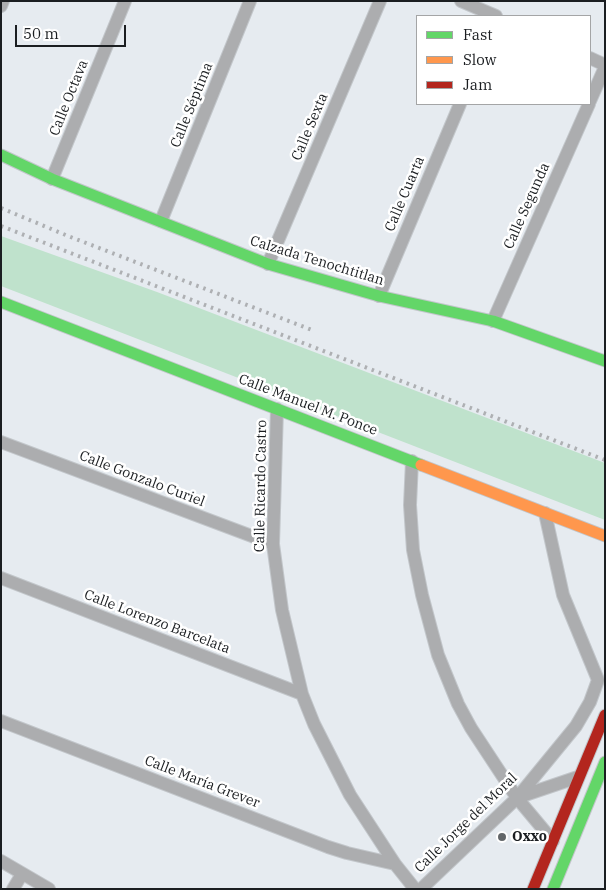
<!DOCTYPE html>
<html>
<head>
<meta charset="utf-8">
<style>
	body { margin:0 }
	#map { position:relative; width:606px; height:890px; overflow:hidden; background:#e6ebf0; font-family:"IBM Plex Serif",serif }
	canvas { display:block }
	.frame { position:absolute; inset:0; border:2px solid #1b1e21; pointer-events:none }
	.legend { position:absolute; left:416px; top:15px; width:175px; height:90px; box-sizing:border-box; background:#fff; border:1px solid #a4a5a6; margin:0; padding:6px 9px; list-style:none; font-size:15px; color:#1b1e21 }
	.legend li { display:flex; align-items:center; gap:10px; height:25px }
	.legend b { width:25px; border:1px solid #a4a5a6 }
	.scale { position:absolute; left:15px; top:25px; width:111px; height:22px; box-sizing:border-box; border:2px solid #1b1e21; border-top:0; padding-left:6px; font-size:15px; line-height:18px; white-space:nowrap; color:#1b1e21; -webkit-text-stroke:4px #fff; paint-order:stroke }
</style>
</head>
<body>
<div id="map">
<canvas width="606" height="890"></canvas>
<div class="frame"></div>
<ul class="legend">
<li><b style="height:6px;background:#63d668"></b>Fast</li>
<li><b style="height:6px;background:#ff974d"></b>Slow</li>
<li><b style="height:6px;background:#b3261e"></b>Jam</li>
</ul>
<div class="scale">50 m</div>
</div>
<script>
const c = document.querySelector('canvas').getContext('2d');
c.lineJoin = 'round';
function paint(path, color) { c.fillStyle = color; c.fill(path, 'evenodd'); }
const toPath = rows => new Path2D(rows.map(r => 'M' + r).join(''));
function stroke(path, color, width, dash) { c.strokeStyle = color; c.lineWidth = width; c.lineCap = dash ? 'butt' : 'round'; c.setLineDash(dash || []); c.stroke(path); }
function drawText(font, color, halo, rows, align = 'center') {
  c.font = font + ' "IBM Plex Serif",serif'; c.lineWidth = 5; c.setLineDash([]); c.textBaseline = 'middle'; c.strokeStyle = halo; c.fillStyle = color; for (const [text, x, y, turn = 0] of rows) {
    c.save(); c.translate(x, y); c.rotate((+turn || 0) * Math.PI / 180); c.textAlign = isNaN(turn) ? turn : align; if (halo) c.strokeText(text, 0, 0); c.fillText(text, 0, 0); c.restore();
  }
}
paint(toPath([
	[1,236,157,292,605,463,605,520,1,286]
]), '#bfe2cc');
const street = toPath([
	[461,1,496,16],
	[1,6,3,1],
	[590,58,605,65],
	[590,101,605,67],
	[52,179,125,1],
	[161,221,250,1],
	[268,264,380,1],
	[379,296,460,104],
	[493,321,589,104],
	[277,409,273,544,282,610,302,694,314,724,350,795,395,864,415,889],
	[1,442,273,544],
	[412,461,410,505,413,550,422,595,438,655,458,704,471,728,517,798,553,841],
	[1,578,302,694],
	[1,721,328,847,347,853,395,864],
	[519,797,578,777],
	[1,861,49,889],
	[13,889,22,874],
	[421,889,517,798,576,726,590,702,598,680,563,595,545,513]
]);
const fast = toPath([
	[1,155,52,179,268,264,379,296,493,321,605,361],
	[1,302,421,465],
	[553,889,605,762]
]);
const slow = toPath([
	[421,465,605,536]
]);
const jam = toPath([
	[533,889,605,715]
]);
stroke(street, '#c2c6ca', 14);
stroke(fast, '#c2c6ca', 13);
stroke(slow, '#c2c6ca', 13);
stroke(jam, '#c2c6ca', 13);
stroke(street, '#acadaf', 12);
stroke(fast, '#63d668', 11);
stroke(slow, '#ff974d', 11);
stroke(jam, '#b3261e', 11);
stroke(toPath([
	[1,208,68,236,312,330],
	[1,226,605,460]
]), '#aeb0b3', 4, [2.5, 5]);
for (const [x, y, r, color] of [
	[502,837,5,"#626669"]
]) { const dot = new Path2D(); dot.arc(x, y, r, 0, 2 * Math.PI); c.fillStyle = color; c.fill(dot); stroke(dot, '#fff', 2); }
drawText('14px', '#1b1e21', '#fff', [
	["Calle Octava",69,98,-68],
	["Calle Séptima",192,105,-68],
	["Calle Sexta",310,127,-67],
	["Calle Cuarta",405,194,-67],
	["Calle Segunda",527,206,-66],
	["Calzada Tenochtitlan",317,261,17],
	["Calle Manuel M. Ponce",308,405,21],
	["Calle Gonzalo Curiel",142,479,21],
	["Calle Ricardo Castro",261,486,-89],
	["Calle Lorenzo Barcelata",157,622,21],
	["Calle María Grever",202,782,21],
	["Calle Jorge del Moral",466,823,-44]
]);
drawText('bold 14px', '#1b1e21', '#fff', [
	["Oxxo",512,837]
], 'left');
</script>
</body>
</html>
